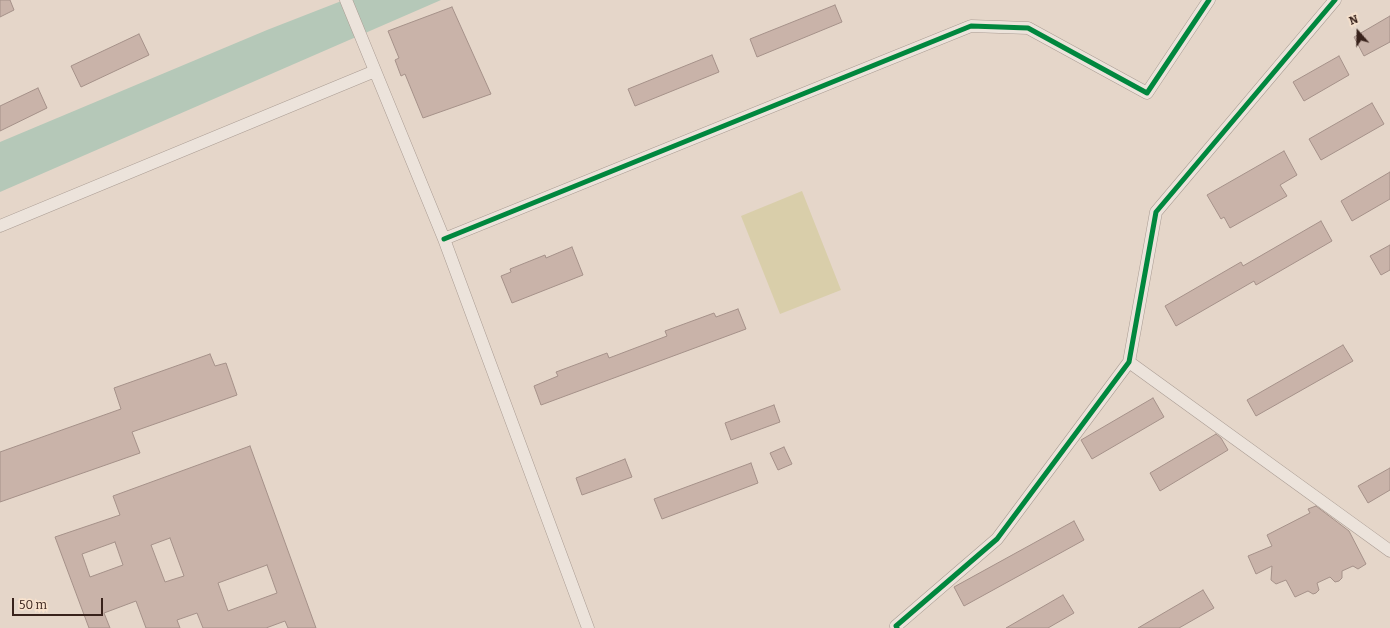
<!DOCTYPE html>
<html>
<head>
<meta charset="utf-8">
<style>
	body { margin:0 }
	#map { position:relative; width:1390px; height:628px; overflow:hidden; background:#e5d6c9; font-family:Bitter,serif }
	canvas { display:block }
	.north { position:absolute; left:1338px; top:12px; width:40px; height:40px; -webkit-text-stroke:3px #f8e2cd; paint-order:stroke; rotate:340deg; font-size:11px; font-weight:700; line-height:16px; text-align:center; color:#38221b }
	.north::after { content:''; display:block; margin:auto; width:14px; height:18px; background:#38221b; clip-path:polygon(50% 0,100% 100%,50% 72%,0 100%) }
	.scale { position:absolute; left:12px; top:598px; width:91px; height:18px; box-sizing:border-box; border:2px solid #38221b; border-top:0; padding-left:5px; font-size:12px; line-height:14px; white-space:nowrap; color:#38221b; -webkit-text-stroke:3px #f8e2cd; paint-order:stroke }
</style>
</head>
<body>
<div id="map">
<canvas width="1390" height="628"></canvas>
<div class="north">N</div>
<div class="scale">50 m</div>
</div>
<script>
const c = document.querySelector('canvas').getContext('2d');
c.lineJoin = 'round';
function paint(path, color) { c.fillStyle = color; c.fill(path, 'evenodd'); }
const toPath = rows => new Path2D(rows.map(r => 'M' + r).join(''));
function stroke(path, color, width, dash) { c.strokeStyle = color; c.lineWidth = width; c.lineCap = dash ? 'butt' : 'round'; c.setLineDash(dash || []); c.stroke(path); }
paint(toPath([
	[802,191,841,290,780,314,741,216]
]), '#d9ceaa');
paint(toPath([
	[344,0,441,0,0,192,0,142,267,30]
]), '#b5c8b8');
const building = toPath([
	[0,0,10,0,14,10,0,17,0,0],
	[835,5,842,22,757,57,750,39,835,5],
	[452,7,491,94,423,118,405,74,401,76,395,60,399,58,388,31,452,7],
	[1390,16,1390,42,1364,56,1354,37,1390,16],
	[139,34,149,55,81,87,71,66,139,34],
	[712,55,719,72,635,106,628,89,712,55],
	[1339,56,1349,75,1304,101,1293,82,1339,56],
	[38,88,47,108,0,131,0,106,38,88],
	[1372,103,1384,124,1321,160,1309,139,1372,103],
	[1284,151,1297,175,1280,185,1287,196,1230,228,1224,217,1221,219,1207,195,1284,151],
	[1390,172,1390,199,1352,221,1341,201,1390,172],
	[1321,221,1332,241,1256,285,1254,281,1176,326,1165,306,1241,262,1243,266,1321,221],
	[1390,245,1390,270,1381,275,1370,256,1390,245],
	[572,247,583,275,512,303,501,276,511,272,510,269,545,255,546,258,572,247],
	[738,309,746,329,541,405,534,386,558,376,556,372,607,353,609,358,667,336,665,331,714,313,716,317,738,309],
	[1343,345,1353,361,1256,416,1247,400,1343,345],
	[210,354,215,366,226,363,237,395,132,432,140,453,0,502,0,452,121,409,114,388,210,354],
	[1153,398,1164,417,1092,459,1081,440,1153,398],
	[774,405,780,422,731,440,725,423,774,405],
	[1216,434,1221,438,1228,450,1160,491,1150,473,1216,434],
	[250,446,316,628,288,628,285,621,266,628,203,628,197,613,177,620,180,628,146,628,136,601,104,613,110,628,89,628,55,537,120,515,113,496,250,446],
	[170,538,184,576,165,582,151,545,170,538],
	[115,542,123,565,90,577,82,554,115,542],
	[267,565,277,593,228,611,218,583,267,565],
	[784,447,792,464,778,470,770,453,784,447],
	[625,459,632,477,582,495,576,478,625,459],
	[751,463,758,483,662,519,654,499,751,463],
	[1390,468,1390,490,1368,503,1358,486,1390,468],
	[1316,506,1349,531,1366,564,1358,569,1353,566,1342,571,1342,578,1339,581,1335,582,1330,577,1317,583,1319,590,1316,593,1313,594,1308,591,1295,597,1286,580,1276,584,1271,580,1272,566,1256,574,1248,556,1272,546,1267,535,1310,513,1308,509,1316,506],
	[1074,521,1084,540,964,606,954,587,1074,521],
	[1203,590,1214,608,1179,628,1138,628,1203,590],
	[1063,595,1074,613,1048,628,1006,628,1063,595]
]);
paint(building, '#c9b3a9');
stroke(building, '#a59189', 1);
const minor = toPath([
	[346,0,444,239,588,628],
	[0,226,375,71],
	[444,239,971,26,1028,28,1147,93,1209,0],
	[1129,362,1390,551],
	[897,628,896,626,997,539,1129,362,1156,212,1335,0]
]);
stroke(minor, '#aa9c93', 13);
stroke(minor, '#ece3db', 12);
stroke(toPath([
	[444,239,971,26,1028,28,1147,93,1209,0],
	[897,628,896,626,997,539,1129,362,1156,212,1335,0]
]), '#00873e', 5);
</script>
</body>
</html>
